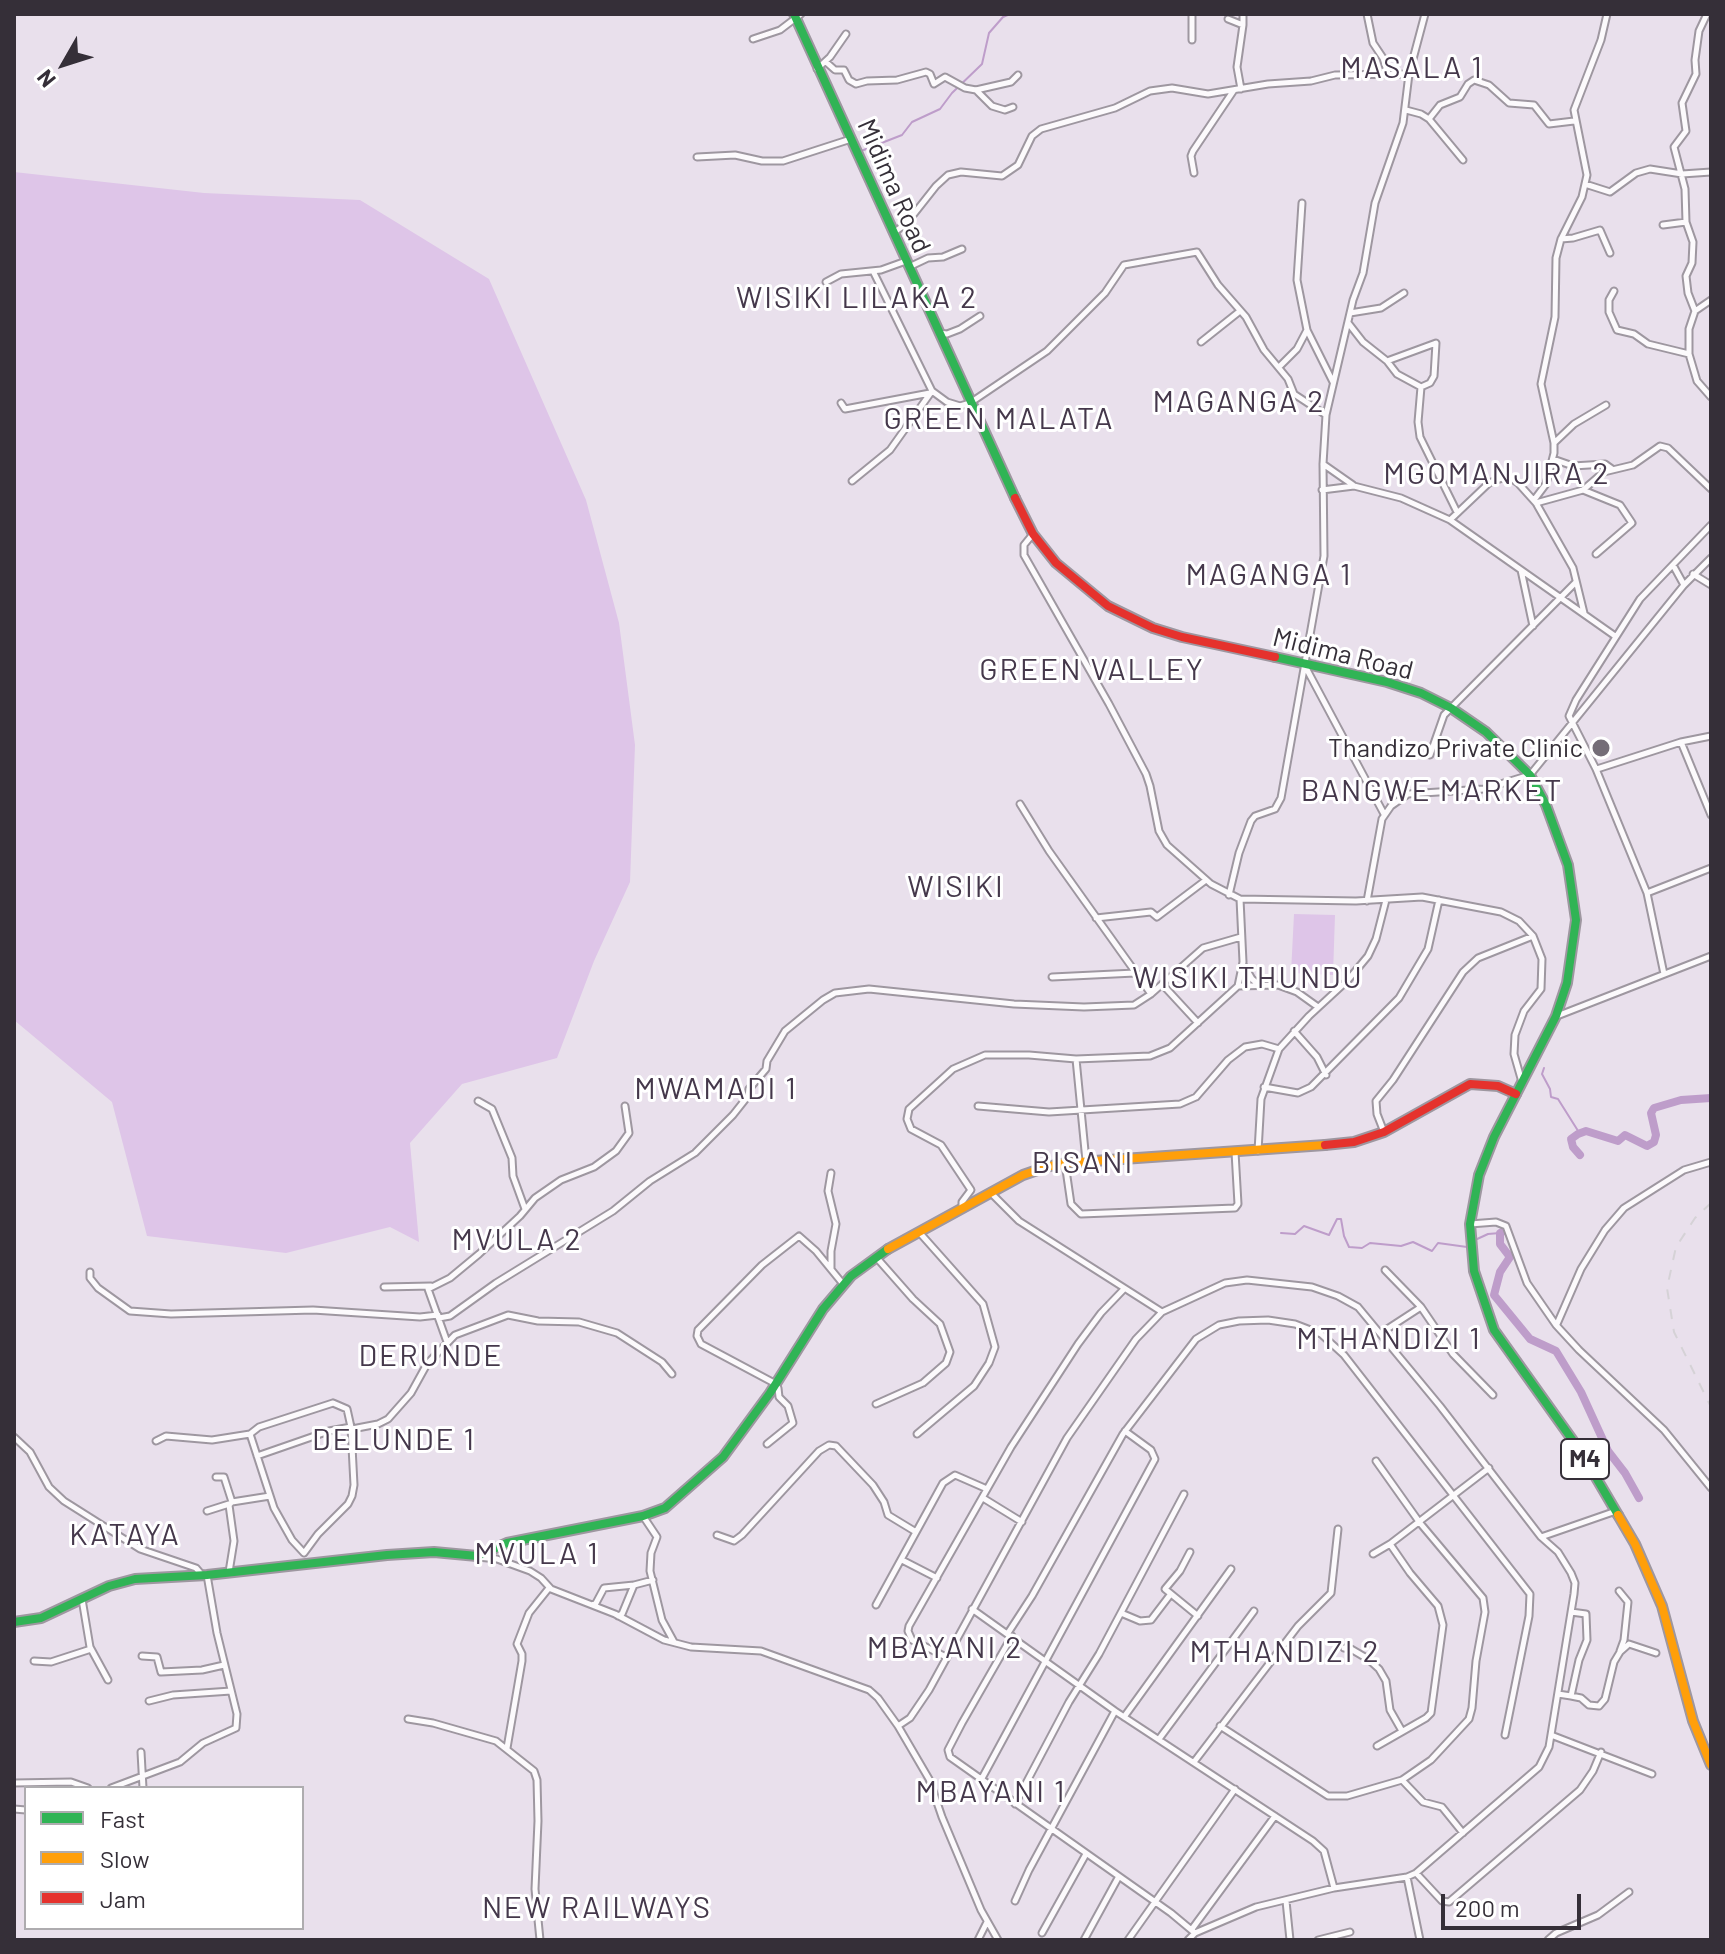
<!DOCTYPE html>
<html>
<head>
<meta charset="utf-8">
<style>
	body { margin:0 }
	#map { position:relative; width:1725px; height:1954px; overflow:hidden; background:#e9e0ec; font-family:Barlow,sans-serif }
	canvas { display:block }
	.frame { position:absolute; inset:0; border:16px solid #352f38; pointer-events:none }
	.legend { position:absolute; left:24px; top:1786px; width:280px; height:144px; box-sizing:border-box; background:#fff; border:2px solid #aeacaf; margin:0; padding:10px 14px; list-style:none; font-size:24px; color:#352f38 }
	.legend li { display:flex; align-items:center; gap:16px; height:40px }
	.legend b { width:40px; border:2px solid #aeacaf }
	.north { position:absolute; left:24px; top:24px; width:80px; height:80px; -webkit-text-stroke:6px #fff; paint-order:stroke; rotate:231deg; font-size:22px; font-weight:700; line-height:32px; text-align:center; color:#352f38 }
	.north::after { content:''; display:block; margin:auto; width:28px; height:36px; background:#352f38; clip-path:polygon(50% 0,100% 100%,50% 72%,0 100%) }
	.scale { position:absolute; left:1441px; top:1894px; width:140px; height:36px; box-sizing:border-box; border:4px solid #352f38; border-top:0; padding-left:10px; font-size:24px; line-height:28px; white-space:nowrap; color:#352f38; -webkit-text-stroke:6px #fff; paint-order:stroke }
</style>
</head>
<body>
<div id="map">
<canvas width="1725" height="1954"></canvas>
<div class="frame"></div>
<ul class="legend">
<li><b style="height:10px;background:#30b455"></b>Fast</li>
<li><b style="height:10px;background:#ff9f0a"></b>Slow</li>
<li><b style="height:10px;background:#e5322d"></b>Jam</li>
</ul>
<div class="north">N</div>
<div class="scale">200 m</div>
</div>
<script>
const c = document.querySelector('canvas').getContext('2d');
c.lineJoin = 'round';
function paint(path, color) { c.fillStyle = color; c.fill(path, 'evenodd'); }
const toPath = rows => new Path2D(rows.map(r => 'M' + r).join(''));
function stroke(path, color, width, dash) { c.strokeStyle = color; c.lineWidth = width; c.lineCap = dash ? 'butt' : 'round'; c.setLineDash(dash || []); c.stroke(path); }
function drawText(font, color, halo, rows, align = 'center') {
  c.font = font + ' Barlow,sans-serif'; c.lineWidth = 6; c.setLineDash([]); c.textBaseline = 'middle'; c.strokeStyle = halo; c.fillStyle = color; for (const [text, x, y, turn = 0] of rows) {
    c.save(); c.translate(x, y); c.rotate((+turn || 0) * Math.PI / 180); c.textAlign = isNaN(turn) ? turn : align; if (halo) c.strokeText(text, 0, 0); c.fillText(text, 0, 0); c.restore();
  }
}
paint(toPath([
	[14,172,204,193,360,200,489,279,586,500,619,623,635,745,630,882,594,961,557,1058,462,1084,410,1143,419,1242,390,1227,286,1253,147,1236,112,1102,14,1020],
	[1294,914,1335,915,1333,975,1291,973]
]), '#dec5e8');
stroke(toPath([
	[861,151,902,135,912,122,940,109,952,93,982,64,989,33,1003,17,1010,14],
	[1544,1068,1542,1074,1550,1089,1551,1097,1558,1099,1580,1134],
	[1281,1233,1295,1234,1304,1226,1329,1235,1337,1219,1341,1219,1344,1236,1349,1247,1362,1248,1370,1243,1401,1246,1413,1242,1432,1251,1438,1243,1467,1247],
	[1475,1240,1488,1234,1500,1233]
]), '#be9dca', 2);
stroke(toPath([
	[1580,1155,1573,1147,1571,1139,1578,1134,1586,1131,1618,1141,1625,1135,1647,1146,1654,1142,1656,1135,1651,1113,1654,1108,1681,1100,1711,1098],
	[1506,1230,1500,1233,1500,1244,1510,1257,1500,1272,1494,1295,1530,1339,1556,1351,1581,1392,1608,1451,1625,1473,1639,1498]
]), '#be9dca', 8);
const street = toPath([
	[1243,14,1243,25],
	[1367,14,1373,43,1383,58,1388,74],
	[1707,14,1699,31,1695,60,1696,74,1682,103,1686,131,1674,147,1685,189,1686,222,1693,242,1692,263,1686,276,1688,293,1695,311,1711,300],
	[1228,19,1243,25,1237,67,1241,89],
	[753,39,780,30,801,14],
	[1192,40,1192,14],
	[826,62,835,70,844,70,849,80,856,84,867,81,897,80,926,72,930,74,934,84,945,77,965,88,976,90,1011,82,1018,75],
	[817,69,830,57,846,34],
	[976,90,992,106,1005,110,1013,107],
	[1406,110,1421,114,1429,119,1463,160],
	[1429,119,1440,105,1460,97,1468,84,1474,80,1489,85,1509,103,1534,105,1549,124,1574,121],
	[697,157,735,155,762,161,783,161,851,139],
	[1194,173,1191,156,1193,151,1234,90],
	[1585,184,1610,192,1636,173,1650,169,1682,174,1711,172],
	[1302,203,1297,280,1307,330,1333,382],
	[1663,225,1686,222],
	[893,233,906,224,936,186,948,175,961,172,1002,176,1018,165,1032,136,1041,129,1115,108,1150,91,1172,88,1208,94,1268,84,1311,81,1335,75,1409,74],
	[1561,239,1573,238,1600,230,1610,253],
	[909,267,928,258,943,257,962,249],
	[873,271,932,391,947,402,960,406,970,403,1047,351,1105,293,1124,265,1197,252,1218,285,1246,317,1264,350,1288,379,1294,394,1326,415],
	[826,282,841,274,881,270,906,261],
	[1614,291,1609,300,1609,312,1617,330,1634,334,1648,344,1689,354],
	[1695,311,1689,329,1689,354,1697,381,1711,397],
	[1350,313,1381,308,1404,293],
	[1349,324,1363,342,1387,361,1397,374,1421,387],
	[939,333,947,334,960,329,980,316],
	[1201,342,1240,311],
	[1387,361,1436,343,1434,376,1430,383,1421,387],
	[1279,367,1297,349,1307,330],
	[1421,387,1418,422,1420,437,1457,512],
	[841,403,845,409,930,393],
	[1554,443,1574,424,1606,405],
	[1553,459,1573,466,1605,464,1612,469],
	[1323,464,1353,485],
	[852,481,890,450,932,391],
	[1322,490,1354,486,1401,498,1450,520,1615,636],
	[1583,490,1604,472,1633,465,1660,446,1668,448,1711,489],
	[1534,500,1546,484,1554,453,1554,443,1541,384,1555,317,1556,258,1561,239,1582,197,1587,175,1574,110,1601,40,1607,14],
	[1536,503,1583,490,1620,505,1632,523,1596,554],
	[1450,520,1489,483,1502,478,1511,478,1518,483,1536,503,1573,568,1584,613],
	[1033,534,1024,545,1024,555,1109,704,1146,774,1150,786,1159,831,1167,845,1211,884,1240,899,1356,901,1422,897,1501,912,1519,921,1533,936,1542,959,1541,989,1524,1011,1515,1035,1514,1054,1522,1082],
	[1673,565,1684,585],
	[1521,570,1533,626],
	[1693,574,1711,585],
	[1305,666,1384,814],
	[1681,742,1711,815],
	[1430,755,1444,715,1576,582],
	[1597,769,1681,742,1711,736],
	[1020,804,1049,851,1151,994,1203,948,1241,937],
	[1647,893,1596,769,1569,716,1576,700,1640,599,1711,525],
	[1229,895,1239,853,1251,821,1255,816,1275,809,1281,798,1324,556,1323,464,1326,415,1353,300,1363,273,1375,203,1403,123,1409,74,1425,14],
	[1367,901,1382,819,1391,806,1408,794,1484,789,1530,775,1684,585,1711,558],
	[1096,918,1151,912,1157,917,1206,880],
	[1245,967,1252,979,1258,984],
	[1664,974,1647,893,1711,868],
	[1052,977,1135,973],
	[1162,984,1198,1023],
	[1238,986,1278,985,1297,992,1318,1007],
	[1557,1016,1711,956],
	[1294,1031,1317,1057,1326,1075],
	[1076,1059,1086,1161],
	[1264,1087,1298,1093,1311,1087,1399,998,1428,949,1439,900],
	[478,1101,492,1109,512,1158,513,1176,525,1209],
	[978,1106,1049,1112,1180,1104,1196,1097,1228,1060,1245,1047,1262,1044,1279,1049],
	[1384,1132,1377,1114,1376,1101,1393,1080,1463,972,1478,958,1533,936],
	[1258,1151,1261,1099,1279,1049,1309,1016,1348,980,1368,956,1376,939,1386,900],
	[1065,1163,1071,1204,1081,1214,1235,1208,1238,1204,1235,1152],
	[990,1192,1019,1221,1162,1312],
	[962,1207,962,1202,971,1190,941,1145,911,1129,907,1119,909,1109,953,1069,985,1055,1029,1055,1076,1059,1150,1056,1170,1048,1238,986,1243,962,1240,899],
	[1470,1224,1496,1222,1506,1226,1527,1283,1556,1325,1579,1350,1664,1430,1711,1488],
	[831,1268,831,1251,836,1224,828,1191,831,1173],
	[1385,1270,1421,1307,1453,1354,1493,1395],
	[90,1272,90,1278,98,1288,130,1311,171,1314,313,1310,420,1317,438,1315],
	[384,1287,431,1286],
	[439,1318,450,1316,496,1283,613,1211,650,1181,695,1153,733,1115,748,1096,749,1089,766,1069,767,1061,785,1031,823,1000,835,993,869,989,1014,1004,1084,1007,1134,1005,1151,994],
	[1557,1324,1581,1269,1605,1230,1624,1208,1684,1170,1711,1162],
	[1381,1333,1421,1307],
	[447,1342,428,1289,450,1278,479,1254,520,1216,535,1198,561,1180,594,1167,616,1151,629,1133,625,1106],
	[776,1384,701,1344,697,1336,698,1330,762,1265,799,1236,816,1251,843,1284],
	[333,1403,347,1409,351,1427,354,1485,352,1496,348,1504,318,1534,304,1553,292,1540,274,1508,250,1434,259,1427,333,1403],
	[876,1404,923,1383,946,1363,950,1352,940,1324,913,1299,876,1257],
	[352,1429,378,1424,388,1419,411,1393,427,1364,455,1335,508,1315,538,1321,579,1322,617,1333,662,1362,672,1374],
	[917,1434,974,1386,989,1363,995,1347,983,1304,919,1232],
	[14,1437,30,1452,49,1487,64,1501,140,1549,196,1568,202,1575],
	[156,1441,166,1436,212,1440,250,1434],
	[767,1444,793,1423,788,1406,779,1397,778,1388,774,1386],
	[257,1456,329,1431,351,1427],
	[216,1477,224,1477,232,1502,229,1505,234,1541,229,1572],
	[983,1498,1022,1522],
	[232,1502,270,1496],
	[207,1511,229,1504],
	[643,1516,657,1537,651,1553,650,1571,662,1620,674,1642],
	[717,1535,734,1541,742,1535,819,1451,829,1445,836,1446,873,1485,884,1502,888,1515,916,1532],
	[1541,1537,1616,1511],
	[1190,1552,1180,1571,1165,1589,1198,1616],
	[1373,1554,1390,1544],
	[478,1557,497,1559,530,1571,541,1578,551,1589,615,1614,664,1640,691,1647,761,1651,869,1690,878,1698,898,1726,929,1779,942,1817,981,1910,998,1940],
	[902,1560,937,1578],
	[1619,1591,1628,1602,1624,1640,1620,1651],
	[82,1599,90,1647,108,1680],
	[593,1605,596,1603,604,1588,634,1585],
	[876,1605,943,1483,955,1475,987,1489],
	[972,1609,1115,1711,1313,1841,1324,1851,1334,1888],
	[1121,1613,1140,1621,1151,1620,1170,1595],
	[618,1616,622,1614,634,1585,653,1580],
	[1008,1633,1032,1596,1123,1434,1196,1339,1219,1325,1239,1321,1268,1320,1295,1324,1321,1334,1344,1355,1530,1594,1529,1616,1505,1735],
	[1012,1636,962,1723,948,1750,950,1757,1171,1913,1195,1933],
	[1344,1648,1351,1649,1368,1659,1379,1669,1386,1681,1390,1710,1402,1731],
	[142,1656,157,1657,161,1672,202,1670,224,1665],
	[946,1657,912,1640,908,1631,909,1626,1011,1447,1078,1344,1101,1313,1124,1289],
	[34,1661,51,1662,91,1649],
	[1558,1694,1571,1696,1579,1660,1587,1640,1586,1614,1571,1612],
	[1571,1696,1581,1698,1589,1705,1599,1706,1605,1699,1614,1662,1620,1652,1629,1644,1656,1653],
	[149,1701,173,1695,231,1691],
	[1124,1717,1231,1569],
	[408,1719,433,1723,496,1741,534,1771,537,1780,538,1821,535,1889,540,1940],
	[898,1726,910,1718,929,1690,1067,1438,1136,1339,1162,1312,1225,1283,1247,1280,1312,1287,1338,1296,1358,1307,1440,1406,1541,1537,1558,1552,1571,1573,1575,1583,1574,1594,1549,1747,1539,1767,1416,1873,1407,1877,1334,1888,1256,1907,1195,1933,1188,1940],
	[1220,1726,1328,1796,1347,1796,1402,1780,1431,1760,1469,1719,1472,1708,1476,1661,1485,1612,1483,1598,1420,1523,1376,1461],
	[1551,1735,1652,1774],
	[1159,1739,1254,1611],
	[1377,1746,1426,1718,1431,1713,1443,1625,1438,1606,1410,1573,1390,1544,1489,1468],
	[507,1748,522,1661,522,1654,517,1644,529,1613,549,1588],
	[141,1752,143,1788],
	[1194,1762,1298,1626,1331,1593,1338,1529],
	[981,1780,1155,1459,1151,1450,1125,1431],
	[1403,1781,1423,1802,1442,1807,1463,1833],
	[14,1783,71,1782,88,1788],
	[111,1788,180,1762,203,1743,236,1728,237,1714,217,1633,207,1575],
	[1015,1804,1069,1702,1099,1654,1184,1494],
	[14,1809,26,1810],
	[1416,1873,1442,1901,1449,1902,1580,1790,1593,1771,1601,1752],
	[1407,1877,1420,1940],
	[1015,1901,1029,1870,1115,1711],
	[1286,1901,1290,1940],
	[1192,1929,1275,1816],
	[1042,1933,1086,1854],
	[978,1940,987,1922],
	[1084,1940,1118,1878],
	[1128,1940,1235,1789],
	[1318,1940,1350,1932],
	[1548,1940,1556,1933,1598,1915,1629,1892]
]);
const fast = toPath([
	[794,14,1015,498],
	[1275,657,1387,682,1421,693,1451,708,1486,732,1530,775,1546,805,1568,865,1576,920,1567,983,1556,1016,1494,1137,1479,1175,1470,1224,1474,1271,1494,1330,1581,1452,1618,1515],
	[14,1622,41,1618,109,1586,135,1579,207,1575,387,1555,434,1552,477,1556,507,1543,643,1516,665,1508,723,1457,770,1393,823,1309,851,1276,888,1249]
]);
const slow = toPath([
	[888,1249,1023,1175,1046,1167,1065,1163,1325,1145],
	[1618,1515,1635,1544,1662,1606,1693,1721,1711,1765]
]);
const jam = toPath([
	[1015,498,1033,534,1056,563,1108,606,1153,628,1182,637,1275,657],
	[1325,1145,1354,1142,1384,1132,1470,1084,1498,1086,1516,1094]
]);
stroke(street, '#9e97a0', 9);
stroke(fast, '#9e97a0', 12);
stroke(slow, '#9e97a0', 12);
stroke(jam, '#9e97a0', 12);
stroke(street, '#fcfafc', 5);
stroke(fast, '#30b455', 8);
stroke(slow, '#ff9f0a', 8);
stroke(jam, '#e5322d', 8);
stroke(toPath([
	[1711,1203,1695,1218,1676,1247,1667,1288,1674,1332,1711,1407]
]), '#d5d2d6', 2, [10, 10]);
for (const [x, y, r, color] of [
	[1601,748,10,"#746d77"]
]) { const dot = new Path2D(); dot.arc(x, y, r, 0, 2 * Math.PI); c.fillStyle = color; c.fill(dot); stroke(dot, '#fff', 3); }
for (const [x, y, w] of [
	[1585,1459,48]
]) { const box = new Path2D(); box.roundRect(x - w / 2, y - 20, w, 40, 6); c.fillStyle = '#fff'; c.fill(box); stroke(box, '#352f38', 2); }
drawText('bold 24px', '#352f38', null, [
	["M4",1585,1459]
]);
drawText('26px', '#352f38', '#fff', [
	["Midima Road",894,186,66],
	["Midima Road",1343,654,14]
]);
drawText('26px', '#352f38', '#fff', [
	["Thandizo Private Clinic",1583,748]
], 'right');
c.letterSpacing = '2px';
drawText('30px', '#45384b', '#fff', [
	["MASALA 1",1412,68],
	["WISIKI LILAKA 2",857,298],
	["MAGANGA 2",1239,402],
	["GREEN MALATA",999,419],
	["MGOMANJIRA 2",1497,474],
	["MAGANGA 1",1269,575],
	["GREEN VALLEY",1092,670],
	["BANGWE MARKET",1432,791],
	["WISIKI",956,887],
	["WISIKI THUNDU",1248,978],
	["MWAMADI 1",716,1089],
	["BISANI",1083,1163],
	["MVULA 2",517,1240],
	["MTHANDIZI 1",1389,1339],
	["DERUNDE",431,1356],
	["DELUNDE 1",394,1440],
	["KATAYA",125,1535],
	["MVULA 1",537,1554],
	["MBAYANI 2",945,1648],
	["MTHANDIZI 2",1285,1652],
	["MBAYANI 1",991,1792],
	["NEW RAILWAYS",597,1908]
]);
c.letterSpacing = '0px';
</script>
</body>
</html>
